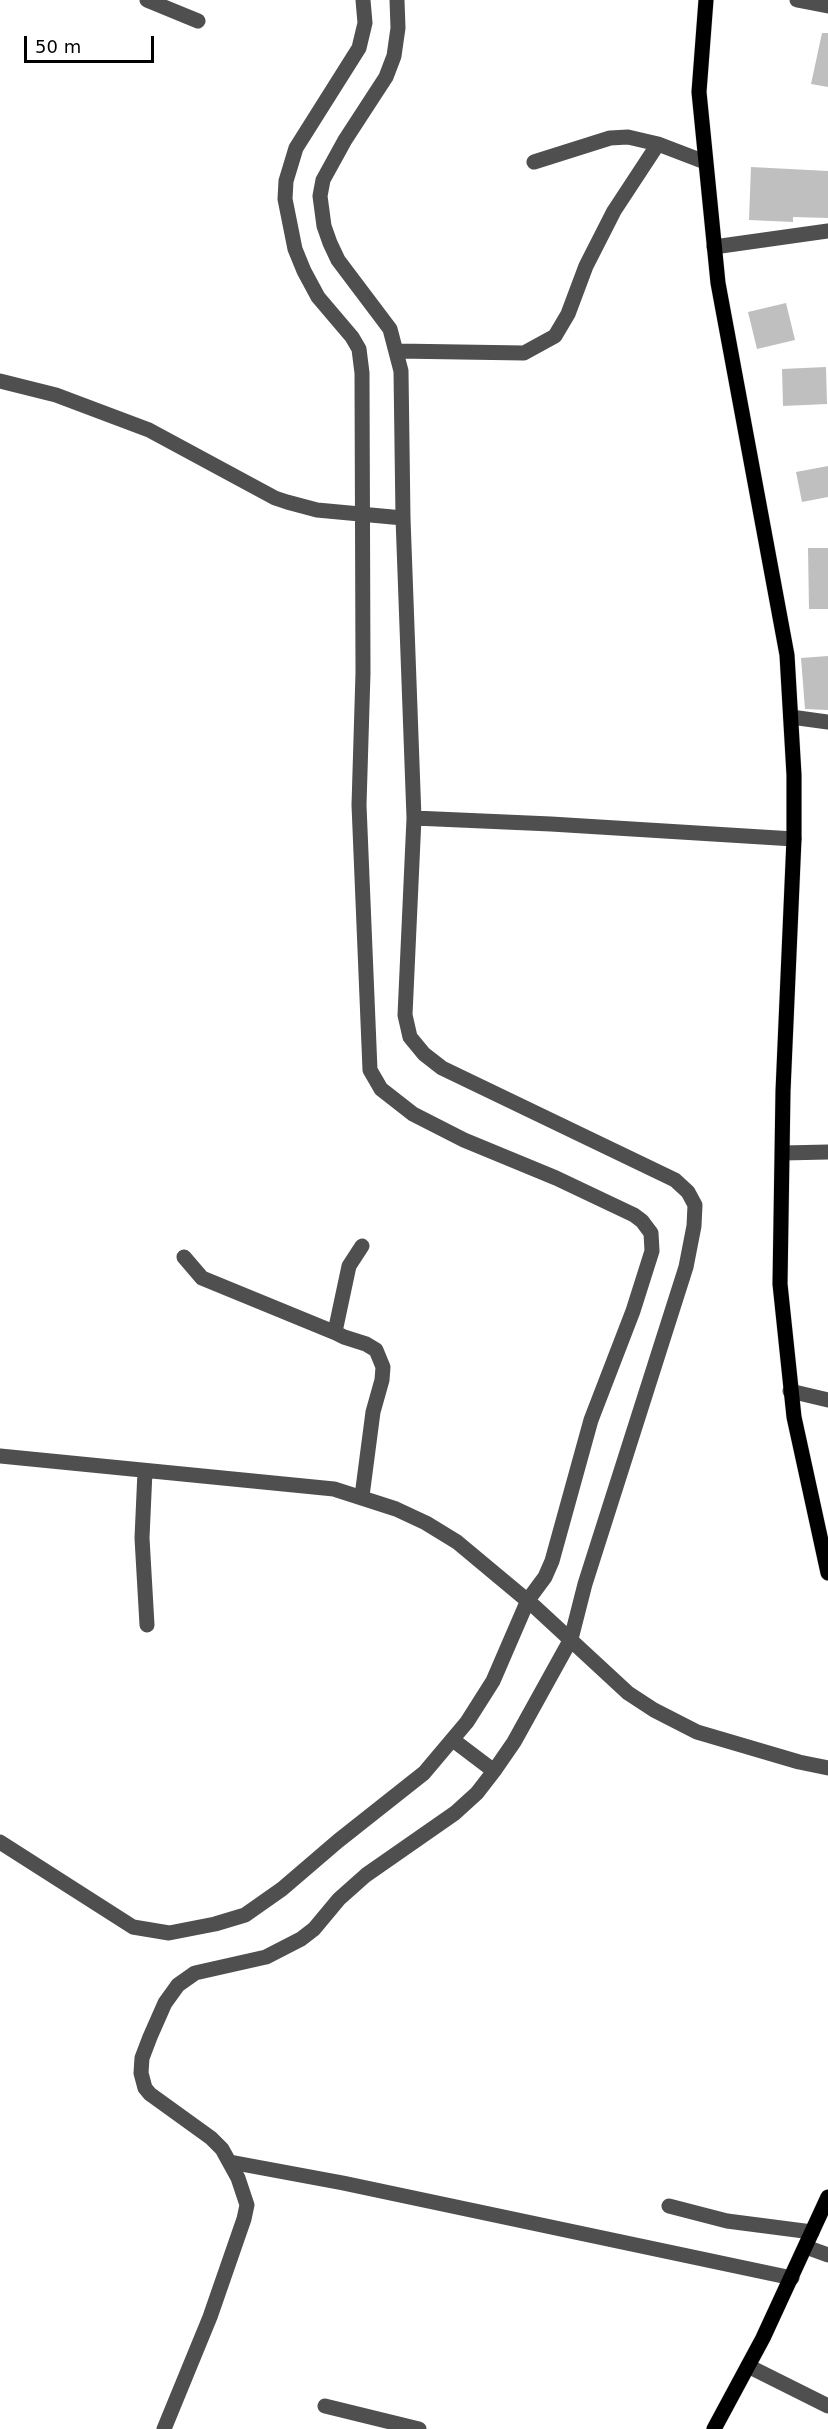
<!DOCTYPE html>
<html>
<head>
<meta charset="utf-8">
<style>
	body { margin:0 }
	#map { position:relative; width:828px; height:2429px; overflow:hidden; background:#fff; font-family:"DejaVu Sans",sans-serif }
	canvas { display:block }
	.scale { position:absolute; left:24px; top:36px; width:130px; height:27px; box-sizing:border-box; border:3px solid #000; border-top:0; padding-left:8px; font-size:18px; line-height:21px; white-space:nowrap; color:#000; -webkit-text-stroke:4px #fff; paint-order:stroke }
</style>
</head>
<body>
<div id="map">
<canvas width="828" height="2429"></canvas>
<div class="scale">50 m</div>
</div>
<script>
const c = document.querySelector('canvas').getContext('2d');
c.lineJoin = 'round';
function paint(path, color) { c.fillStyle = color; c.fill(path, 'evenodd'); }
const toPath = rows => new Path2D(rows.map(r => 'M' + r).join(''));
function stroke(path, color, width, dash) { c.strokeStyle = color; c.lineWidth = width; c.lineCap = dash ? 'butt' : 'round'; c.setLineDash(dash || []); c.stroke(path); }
paint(toPath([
	[822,33,828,33,828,87,811,84],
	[751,167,828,171,828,218,793,217,793,222,749,220],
	[786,303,795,340,757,349,748,312],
	[826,367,827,404,783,406,782,369],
	[828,466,828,497,802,502,796,472],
	[808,548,828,548,828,609,809,609],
	[828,656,828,710,805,709,801,658]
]), '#bfbfbf');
const major = toPath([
	[706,0,699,92,718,283,787,655,794,775,794,839,783,1091,780,1284,794,1417,828,1573],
	[714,2429,763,2338,828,2197]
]);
stroke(major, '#dbdbdb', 16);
stroke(toPath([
	[147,0,198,21],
	[397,0,398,28,394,56,386,77,345,140,323,180,320,196,324,226,330,243,338,260,390,329,401,371,403,518,414,818,551,824,794,839],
	[797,0,828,6],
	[534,162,610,138,628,137,658,144,705,162],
	[714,247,828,231],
	[397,351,524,353,555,336,568,314,586,266,614,211,658,144],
	[0,381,56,395,149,430,275,498,287,502,317,510,403,518],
	[791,717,828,722],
	[783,1153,828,1152],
	[184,1257,202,1278,336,1333],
	[790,1391,828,1400],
	[0,1456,334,1489,396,1509,426,1523,457,1542,535,1607,628,1693,654,1710,697,1732,799,1762,828,1768],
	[145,1471,142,1538,147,1625],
	[362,1496,373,1412,382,1380,383,1367,376,1350,366,1344,344,1337,336,1333,336,1327,349,1266,362,1246],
	[453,1740,494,1771],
	[0,1842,133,1927,169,1933,215,1924,245,1915,282,1889,338,1841,424,1773,467,1722,493,1681,528,1600,545,1577,552,1561,591,1420,633,1311,652,1251,651,1233,642,1221,634,1215,556,1178,464,1140,413,1114,381,1089,370,1070,359,805,363,673,362,373,359,349,352,337,318,297,304,271,295,249,285,199,286,181,296,148,359,48,365,23,363,0],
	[230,2162,343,2183,792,2278],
	[669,2206,727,2221,812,2232],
	[806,2247,828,2255],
	[748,2366,828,2406],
	[325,2406,419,2429],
	[164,2429,210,2317,244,2219,247,2205,238,2178,222,2149,211,2138,150,2094,145,2088,141,2073,142,2058,150,2037,165,2003,178,1985,195,1973,266,1957,301,1939,314,1929,339,1899,366,1875,455,1813,477,1793,494,1771,514,1742,571,1639,585,1584,686,1267,694,1226,695,1205,688,1192,675,1180,442,1068,424,1054,410,1037,405,1015,414,818]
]), '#4f4f4f', 15);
stroke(major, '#000', 15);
</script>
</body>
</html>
